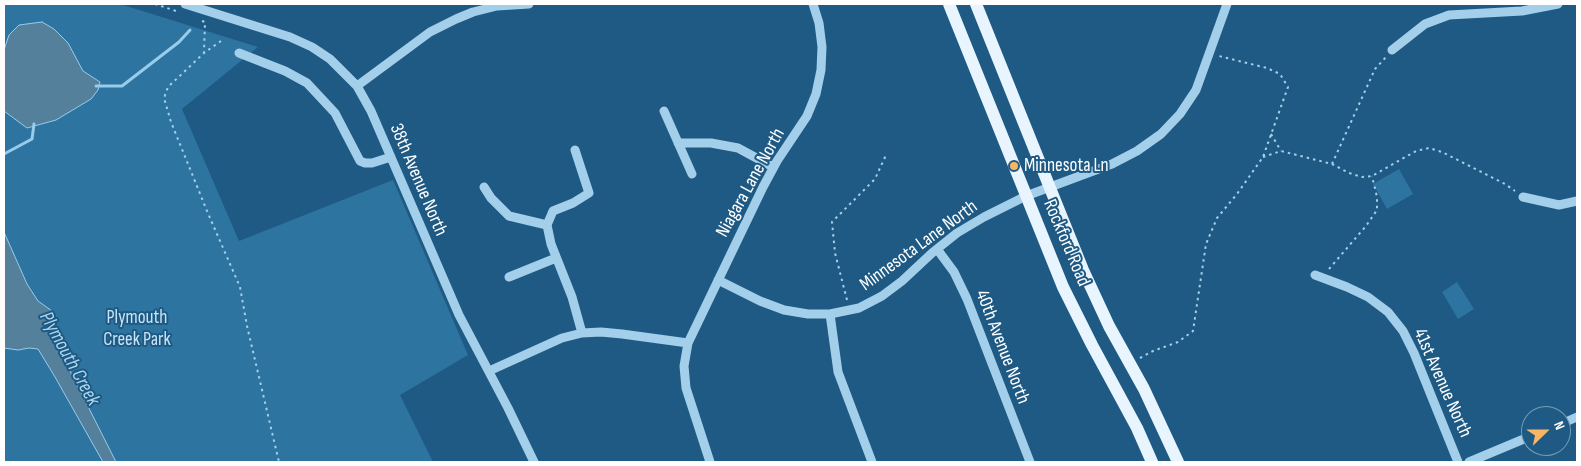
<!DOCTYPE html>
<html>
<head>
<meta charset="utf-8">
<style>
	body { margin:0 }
	#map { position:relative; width:1581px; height:466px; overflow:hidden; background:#1e5a83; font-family:"Sofia Sans Condensed",sans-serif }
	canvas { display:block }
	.frame { position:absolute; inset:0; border:5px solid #fff; pointer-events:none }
	.north { position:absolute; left:1521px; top:406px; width:50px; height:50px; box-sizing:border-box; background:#1e5a83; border:1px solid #789cb5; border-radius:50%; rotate:68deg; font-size:14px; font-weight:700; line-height:20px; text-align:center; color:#fff }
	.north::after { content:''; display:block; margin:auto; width:18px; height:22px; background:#f9b563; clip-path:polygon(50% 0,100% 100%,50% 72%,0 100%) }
</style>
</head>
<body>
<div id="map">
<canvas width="1581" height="466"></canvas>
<div class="frame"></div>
<div class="north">N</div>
</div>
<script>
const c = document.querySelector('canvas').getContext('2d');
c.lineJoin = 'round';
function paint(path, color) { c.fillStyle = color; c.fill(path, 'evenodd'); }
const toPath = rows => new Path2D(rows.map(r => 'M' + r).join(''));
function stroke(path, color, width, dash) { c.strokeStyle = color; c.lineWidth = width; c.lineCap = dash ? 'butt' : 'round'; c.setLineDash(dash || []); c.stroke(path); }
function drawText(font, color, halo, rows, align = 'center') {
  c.font = font + ' "Sofia Sans Condensed",sans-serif'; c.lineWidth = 4; c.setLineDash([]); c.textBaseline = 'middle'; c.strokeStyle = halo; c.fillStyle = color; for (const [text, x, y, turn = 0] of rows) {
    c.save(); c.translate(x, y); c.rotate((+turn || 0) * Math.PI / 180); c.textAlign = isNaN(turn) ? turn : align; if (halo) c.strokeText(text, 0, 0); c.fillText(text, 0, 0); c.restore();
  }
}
paint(toPath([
	[4,4,120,4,258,47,182,109,239,241,393,180,468,355,400,395,433,462,4,462],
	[1399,169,1413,194,1387,209,1373,184],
	[1457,282,1474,309,1458,319,1442,292]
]), '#2d74a0');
const water = toPath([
	[42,22,54,29,68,43,83,71,100,82,98,90,91,99,56,120,27,128,4,111,4,50,9,35,19,25,42,22],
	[4,232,27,284,38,301,52,311,55,318,48,327,116,462,103,462,55,377,38,349,29,348,18,350,4,348,4,232]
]);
paint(water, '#54809c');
stroke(water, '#97cceb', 1);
stroke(toPath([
	[96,86,122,86,179,42,190,30],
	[4,154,32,139,34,124]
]), '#97cceb', 3);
stroke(toPath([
	[155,4,179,12],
	[202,21,205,22,204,53],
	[221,41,204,53,168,87,164,98,171,122,207,211,240,287,247,326,279,462],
	[1271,134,1281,151],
	[1263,157,1281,151,1332,164,1349,173,1362,177,1372,176,1416,151,1429,148,1442,152,1505,184,1515,191],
	[1332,164,1375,69,1386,57],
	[1329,269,1366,226,1377,210,1377,197,1372,176],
	[847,300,835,253,832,222,875,179,886,155],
	[1140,358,1153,351,1178,342,1193,331,1206,244,1217,218,1237,194,1263,157,1288,87,1280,74,1267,68,1219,56]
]), '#a4cfea', 2, [2.5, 4]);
stroke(toPath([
	[185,4,290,37,312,47,330,59,357,86,371,111,459,315,508,408,534,462],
	[1392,50,1425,24,1449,15,1522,11,1558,4],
	[239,53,285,71,307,83,335,113,360,161,365,163,372,163,391,157],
	[357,86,430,32,456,19,473,12,497,6,529,4],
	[664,111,692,174],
	[678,143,711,143,738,148,773,167],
	[575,150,589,193,573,203,553,211,547,225,551,244,572,297,582,333],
	[484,187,491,198,509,216,547,225],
	[1523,197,1559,205,1577,201],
	[937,249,954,272,967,299,1030,462],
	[1315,275,1347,287,1368,297,1388,312,1403,331,1414,353,1458,462],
	[509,277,556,258],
	[718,280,760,301,784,310,808,314,830,314,859,308,882,296,902,281,932,253,957,233,984,217,1026,196,1112,164,1137,151,1161,134,1180,114,1196,90,1227,4],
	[830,314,838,372,872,462],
	[489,371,562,338,582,333,601,332,622,334,688,343],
	[1561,424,1577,417],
	[710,462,686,388,684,366,688,343,763,187,777,161,807,116,816,94,821,70,822,47,819,23,813,4],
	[1469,462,1531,436]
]), '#a4cfea', 9);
stroke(toPath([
	[949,4,1063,287,1092,345,1137,428,1152,462],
	[976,4,1083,270,1109,326,1144,389,1178,462]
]), '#e8f4fe', 12);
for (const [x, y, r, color] of [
	[1014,166,5,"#f9b563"]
]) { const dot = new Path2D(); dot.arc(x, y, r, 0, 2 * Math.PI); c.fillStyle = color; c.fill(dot); stroke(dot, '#1e5a83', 2); }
drawText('19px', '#fff', '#1e5a83', [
	["Minnesota Ln",1024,166]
], 'left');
drawText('19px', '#fff', '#1e5a83', [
	["38th Avenue North",418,180,67],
	["Niagara Lane North",751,183,-61],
	["Rockford Road",1066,243,67],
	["Minnesota Lane North",919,246,-36],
	["40th Avenue North",1002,347,69],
	["41st Avenue North",1442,383,66]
]);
drawText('19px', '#c8e5f7', '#1e5a83', [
	["Plymouth",137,318],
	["Creek Park",137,340]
]);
drawText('italic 20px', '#afd8f1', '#1e5a83', [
	["Plymouth Creek",69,359,61]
]);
</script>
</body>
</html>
